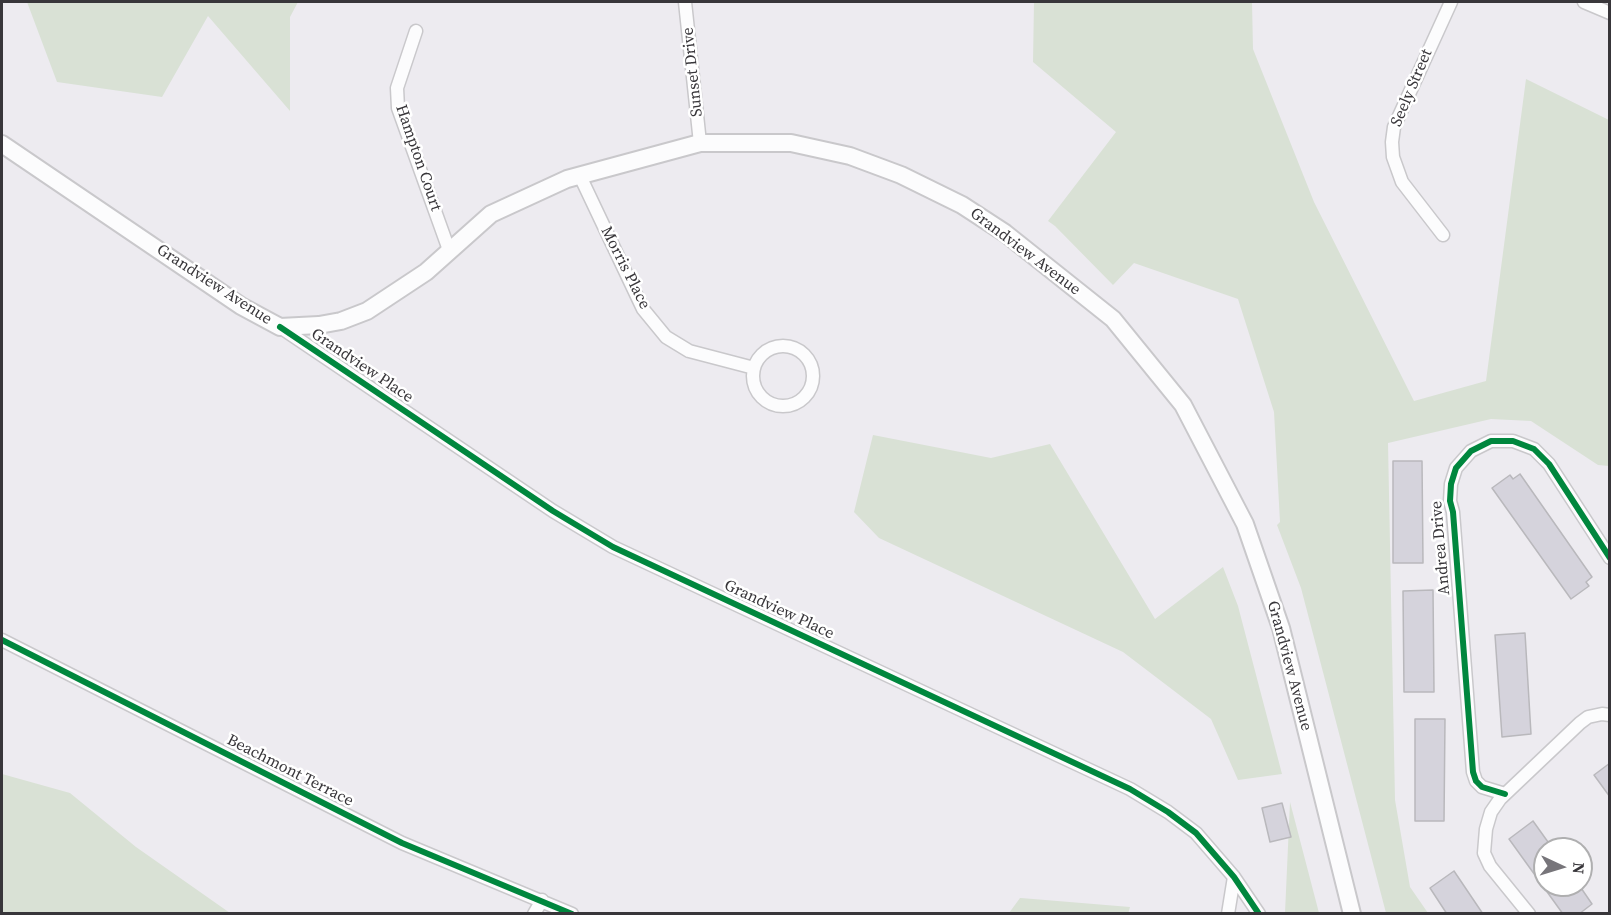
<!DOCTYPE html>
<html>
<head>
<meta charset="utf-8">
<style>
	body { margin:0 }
	#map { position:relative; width:1611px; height:915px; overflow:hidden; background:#edebf0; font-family:"Source Serif 4",serif }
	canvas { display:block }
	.frame { position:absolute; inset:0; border:3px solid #38363a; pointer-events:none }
	.north { position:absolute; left:1533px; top:837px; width:60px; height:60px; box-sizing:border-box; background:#fff; border:2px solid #afafb0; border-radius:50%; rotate:94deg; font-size:16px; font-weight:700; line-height:24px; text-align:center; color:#38363a }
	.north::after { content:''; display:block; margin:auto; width:21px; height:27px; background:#77757a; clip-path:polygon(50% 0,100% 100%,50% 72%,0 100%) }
</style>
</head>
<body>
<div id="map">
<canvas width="1611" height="915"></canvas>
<div class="frame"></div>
<div class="north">N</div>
</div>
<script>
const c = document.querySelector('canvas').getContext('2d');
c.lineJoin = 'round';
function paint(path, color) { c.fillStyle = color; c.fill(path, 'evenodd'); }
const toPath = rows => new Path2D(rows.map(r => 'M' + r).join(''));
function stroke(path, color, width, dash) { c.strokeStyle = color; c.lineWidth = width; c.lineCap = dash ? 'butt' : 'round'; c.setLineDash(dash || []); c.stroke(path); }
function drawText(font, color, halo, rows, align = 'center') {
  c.font = font + ' "Source Serif 4",serif'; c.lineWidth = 5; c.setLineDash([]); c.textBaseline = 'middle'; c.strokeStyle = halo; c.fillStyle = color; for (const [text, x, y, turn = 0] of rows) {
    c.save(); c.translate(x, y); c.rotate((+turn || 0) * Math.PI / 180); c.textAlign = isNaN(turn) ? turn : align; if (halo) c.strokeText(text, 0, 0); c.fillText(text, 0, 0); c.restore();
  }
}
paint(toPath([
	[27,2,298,2,290,17,290,111,208,16,162,97,57,82],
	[1034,2,1252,2,1253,49,1314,202,1414,401,1486,381,1526,79,1609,120,1609,466,1598,465,1531,421,1491,419,1388,443,1395,800,1410,887,1428,913,1386,913,1301,588,1277,525,1280,522,1274,412,1238,299,1134,263,1113,285,1055,226,1048,221,1116,132,1033,62],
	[873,435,991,458,1050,444,1155,619,1223,567,1238,606,1282,774,1238,780,1211,719,1123,652,879,538,854,512],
	[2,774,70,793,136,847,230,913,2,913],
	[1290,802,1319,913,1285,913],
	[1020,898,1021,898,1130,907,1128,914,1009,913]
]), '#d9e1d5');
const building = toPath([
	[1393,461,1422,461,1423,563,1393,563,1393,461],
	[1520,474,1592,577,1586,582,1589,586,1571,599,1492,488,1510,475,1513,479,1520,474],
	[1433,590,1434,692,1404,692,1403,591,1433,590],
	[1525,633,1531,734,1502,737,1495,635,1525,633],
	[1415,719,1445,719,1444,821,1415,821,1415,719],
	[1610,763,1610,797,1594,775,1610,763],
	[1282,803,1291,837,1270,842,1262,808,1282,803],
	[1533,821,1553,849,1545,849,1545,885,1579,885,1592,904,1579,914,1563,914,1509,839,1533,821],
	[1454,871,1483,914,1447,914,1430,888,1454,871]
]);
paint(building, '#d5d3dc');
stroke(building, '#b9b8bc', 1.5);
const minor = toPath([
	[685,2,700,143],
	[1584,2,1610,13],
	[416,31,397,88,398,108,449,250],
	[580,176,643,309,666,337,689,351,754,368],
	[1443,235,1402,182,1393,157,1392,142,1394,127,1451,2],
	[280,327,553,511,613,547,1130,789,1168,812,1196,833,1234,877,1259,914],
	'753 376a30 30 0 1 1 60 0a30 30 0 1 1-60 0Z',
	[2,640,402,843,572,914],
	[1505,794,1482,787,1476,781,1473,772,1453,512,1450,501,1451,484,1456,468,1471,451,1491,441,1513,441,1534,449,1549,464,1610,558],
	[534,914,542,900],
	[1228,914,1234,877],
	[1529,914,1490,866,1484,853,1486,829,1491,812,1500,799,1580,723,1588,717,1602,714,1610,715]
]);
const secondary = toPath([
	[2,144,241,306,280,327,319,325,341,321,367,311,426,272,491,214,567,179,700,143,791,143,850,156,901,175,962,205,1005,233,1113,319,1183,405,1245,524,1281,628,1352,914]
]);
stroke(minor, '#c9c8cb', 15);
stroke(secondary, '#c9c8cb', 20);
stroke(minor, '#fcfcfd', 12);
stroke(secondary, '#fcfcfd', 16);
stroke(toPath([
	[280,327,553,511,613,547,1130,789,1168,812,1196,833,1234,877,1259,914],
	[2,640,402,843,572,914],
	[1505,794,1482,787,1476,781,1473,772,1453,512,1450,501,1451,484,1456,468,1471,451,1491,441,1513,441,1534,449,1549,464,1610,558]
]), '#00873e', 6);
drawText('16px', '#38363a', '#fff', [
	["Sunset Drive",693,72,-96],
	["Seely Street",1412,88,-67],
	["Hampton Court",418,158,71],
	["Grandview Avenue",1025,252,37],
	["Morris Place",625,268,63],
	["Grandview Avenue",214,285,33],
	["Grandview Place",362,366,34],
	["Andrea Drive",1441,548,-95],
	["Grandview Place",779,610,25],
	["Grandview Avenue",1289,666,75],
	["Beachmont Terrace",290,771,27]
]);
</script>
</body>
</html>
